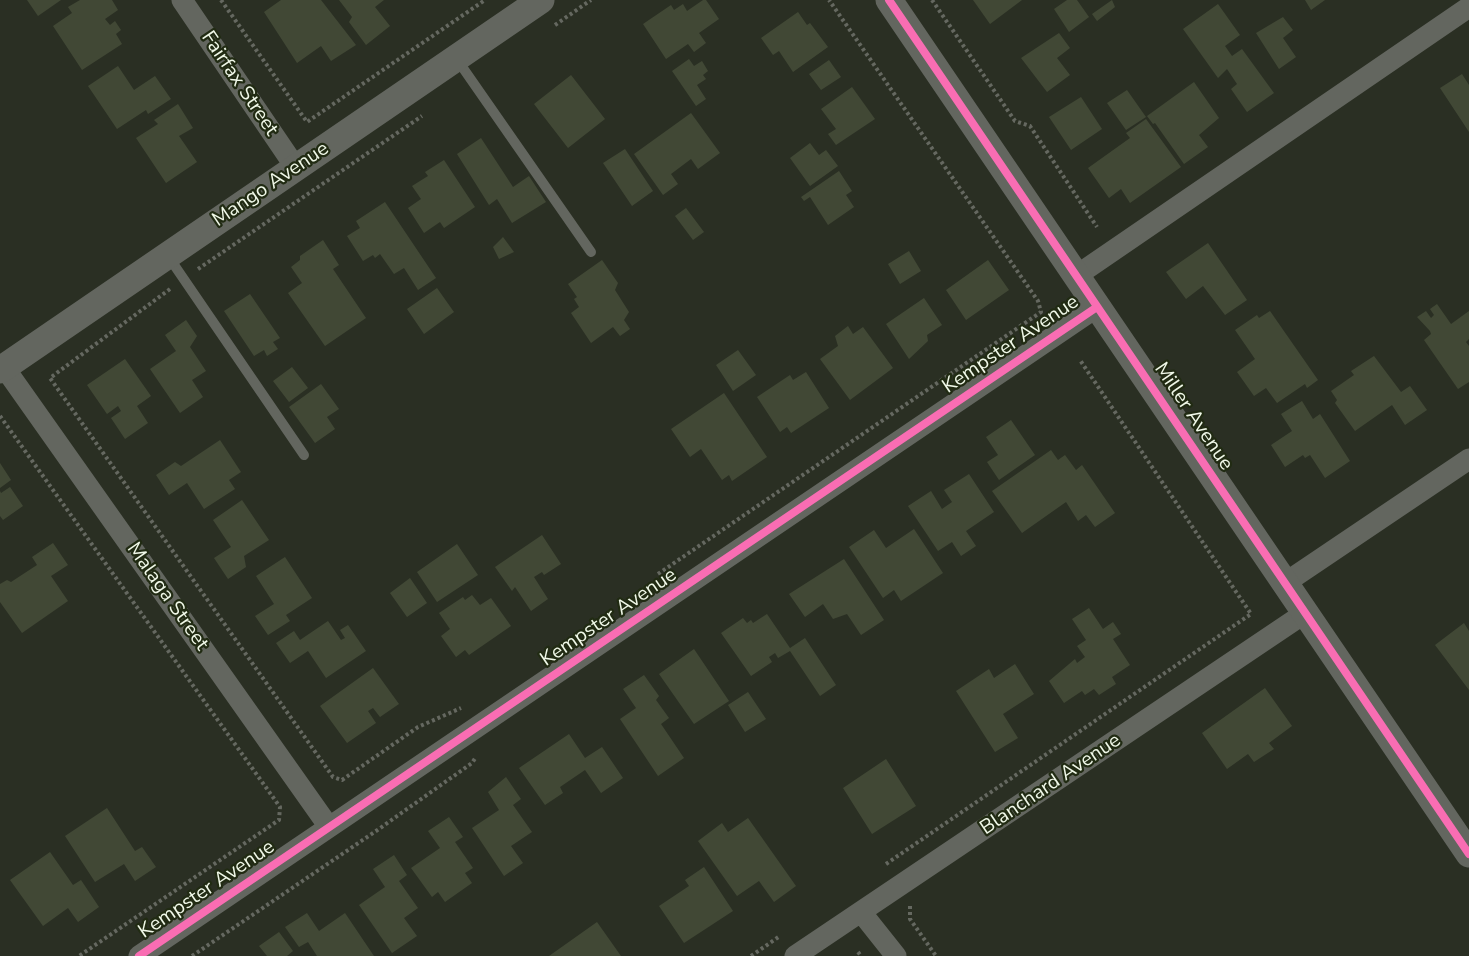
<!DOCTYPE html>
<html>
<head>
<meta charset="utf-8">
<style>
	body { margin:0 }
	canvas { display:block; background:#2a2f23 }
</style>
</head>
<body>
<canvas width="1469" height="956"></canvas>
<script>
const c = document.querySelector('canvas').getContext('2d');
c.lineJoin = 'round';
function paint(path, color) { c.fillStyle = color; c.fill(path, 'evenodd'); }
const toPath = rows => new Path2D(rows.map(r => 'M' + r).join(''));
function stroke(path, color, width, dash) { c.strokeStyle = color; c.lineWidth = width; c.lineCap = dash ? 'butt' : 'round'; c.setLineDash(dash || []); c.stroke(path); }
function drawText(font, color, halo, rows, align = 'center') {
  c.font = font + ' "Nunito Sans",sans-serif'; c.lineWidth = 4.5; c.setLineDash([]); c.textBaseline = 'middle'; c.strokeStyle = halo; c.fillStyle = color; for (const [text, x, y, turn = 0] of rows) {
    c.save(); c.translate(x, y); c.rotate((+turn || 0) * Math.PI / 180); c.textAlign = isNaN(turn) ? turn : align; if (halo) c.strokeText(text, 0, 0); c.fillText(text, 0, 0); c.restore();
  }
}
paint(toPath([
	[27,0,61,0,38,16],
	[80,0,112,0,118,10,105,19,110,25,115,21,121,30,116,34,122,44,82,70,53,26,72,13,68,7],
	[281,0,321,0,356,45,331,61,321,46,297,63,264,12],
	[339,0,384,0,375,7,390,26,366,45,349,22,352,17],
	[703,0,706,0,719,19,699,33,706,43,694,52,688,44,666,59,643,24,671,5,674,10,683,4,687,11],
	[973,0,1022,0,990,24],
	[1067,0,1077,0,1089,17,1069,32,1054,9],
	[1112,0,1115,7,1097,21,1092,14],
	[1305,0,1325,0,1311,10],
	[1218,4,1240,35,1225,46,1232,56,1242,49,1274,93,1247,112,1231,89,1237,84,1227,69,1218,78,1183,29],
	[798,12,807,25,810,23,828,47,793,72,779,51,773,55,761,38],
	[1283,17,1293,30,1283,38,1296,57,1279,69,1256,33],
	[1059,33,1070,48,1057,58,1070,75,1047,92,1021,58],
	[689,59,694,66,702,61,708,71,703,75,706,79,697,85,706,99,696,106,672,71],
	[829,60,841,77,821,90,809,74],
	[118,66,134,90,155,76,171,99,148,114,146,110,117,129,88,86],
	[1462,74,1469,85,1469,132,1440,88],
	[571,75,605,119,568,148,534,104],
	[1194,82,1219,118,1199,135,1208,147,1184,164,1155,123,1153,124,1147,116],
	[852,87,875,119,836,145,828,134,836,129,821,109],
	[1127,90,1146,117,1126,130,1107,103],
	[1081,97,1102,129,1071,150,1049,117],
	[178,104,193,128,179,136,197,162,166,183,136,138,158,124,154,120],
	[691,113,720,153,698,169,691,159,671,174,678,184,663,195,634,154],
	[1146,119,1181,167,1130,203,1121,189,1109,198,1088,168,1130,138,1126,133],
	[481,138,513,187,529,176,546,202,512,223,497,199,489,205,457,154],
	[810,143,819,155,826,150,838,166,810,186,790,158],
	[625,149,653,191,632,206,603,163],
	[444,160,475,207,444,228,440,222,424,233,408,208,421,199,412,186,428,176,425,172],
	[839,171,852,191,846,195,854,207,828,225,810,197,804,201,801,197],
	[385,202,436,278,418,290,404,268,394,274,380,254,375,258,373,255,363,261,347,236,360,228,356,221],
	[686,208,704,232,693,240,675,216],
	[503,237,514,252,499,259,493,247],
	[323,240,339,265,333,269,366,318,325,346,288,293,302,283,291,267,300,260,300,256],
	[1208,243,1247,300,1225,315,1203,286,1186,299,1166,272],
	[909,251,921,271,900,284,888,264],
	[602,260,618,283,615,290,629,312,624,320,630,329,620,336,613,327,591,343,571,313,579,307,574,299,577,297,568,284],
	[988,260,1009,290,966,320,946,290],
	[437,288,454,312,424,334,407,309],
	[250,294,280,338,273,342,278,349,267,356,264,350,254,356,224,311],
	[924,298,942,325,927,335,928,341,909,359,886,324],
	[1437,304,1451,324,1469,311,1469,339,1466,342,1469,346,1469,382,1458,389,1424,340,1431,334,1430,331,1417,317,1426,311,1431,318,1434,315,1430,309],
	[1270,311,1318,380,1307,388,1305,384,1277,403,1266,388,1254,396,1237,372,1255,359,1235,330,1257,315,1259,318],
	[186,320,197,336,190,347,206,371,192,380,203,397,180,413,150,369,176,351,165,335],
	[848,326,853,334,863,327,893,368,850,400,820,359,838,346,835,336],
	[738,350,756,375,733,391,716,365],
	[1374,356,1401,392,1410,386,1427,410,1405,425,1392,405,1355,431,1335,403,1337,400,1331,391,1354,375,1351,371],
	[125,359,151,396,137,406,148,423,125,439,111,418,121,411,118,406,107,414,87,385],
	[292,367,308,388,289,402,273,381],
	[806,372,829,408,791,433,787,427,780,432,757,397,790,375,793,380],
	[321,384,339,409,327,417,335,429,315,443,289,407],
	[724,393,767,457,732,481,729,475,722,480,701,449,690,457,671,429],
	[1302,401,1313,419,1320,414,1350,461,1325,478,1310,455,1305,458,1303,455,1285,467,1271,445,1292,431,1281,414],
	[1011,420,1035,455,999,480,987,462,998,455,986,437],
	[220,440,241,472,229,480,235,489,204,509,187,483,169,495,156,475,175,462,181,466],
	[1051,450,1058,460,1065,455,1076,470,1082,465,1115,513,1095,527,1086,515,1078,521,1066,502,1022,533,992,491],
	[0,463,11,480,0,488],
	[969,474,994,512,966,531,976,546,961,556,952,542,938,551,908,506,931,491,942,509,952,502,944,490],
	[10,487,23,506,3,520,0,516,0,491,1,493],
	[242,500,269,540,244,556,246,567,228,579,214,558,231,547,213,520],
	[914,529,943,573,901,601,894,590,883,598,849,547,874,530,886,548],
	[542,535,561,564,544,575,542,572,534,577,548,599,531,611,515,587,512,591,495,567],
	[53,543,68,565,51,576,68,601,22,633,0,602,0,584,7,580,11,582,37,565,32,557],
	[457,544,478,575,437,602,417,572],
	[285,557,312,598,286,615,290,621,268,635,255,616,274,604,256,576],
	[844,559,884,620,861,635,847,614,833,619,823,604,805,617,789,594],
	[410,578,427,603,407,617,390,593],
	[472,595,480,605,491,598,511,626,469,655,465,650,456,657,441,636,450,629,439,613,463,597,465,600],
	[1089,608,1103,629,1113,622,1121,634,1113,639,1130,665,1112,677,1116,684,1099,695,1094,689,1085,695,1082,691,1064,703,1049,681,1075,659,1077,663,1085,657,1077,646,1086,640,1072,619],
	[767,614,790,648,805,638,836,685,820,696,790,651,778,658,775,653,769,657,772,662,751,676,721,633,743,618,747,623,751,620,753,623],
	[328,621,341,640,345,638,340,630,348,625,366,651,326,678,308,651,290,663,276,643,294,631,300,640],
	[1464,623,1469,631,1469,690,1435,645],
	[694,649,729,701,694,724,659,674],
	[1015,664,1034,694,1003,714,1018,738,995,752,956,691,989,669,994,678],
	[373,668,399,704,380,717,373,708,368,711,376,723,347,743,320,706],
	[644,675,659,696,656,700,669,718,661,724,684,758,658,776,620,719,636,708,623,689],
	[1265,688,1292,726,1269,743,1274,749,1254,762,1248,754,1227,769,1202,733],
	[748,692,766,719,745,732,728,705],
	[569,734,585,758,602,747,623,778,601,793,585,770,560,787,563,793,545,805,519,768],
	[886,759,916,806,872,834,843,788],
	[506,777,521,799,513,805,532,832,511,846,523,863,504,876,472,828,499,810,488,792],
	[107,808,135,851,142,847,156,867,135,881,124,864,95,882,65,836],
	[449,817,463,837,455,842,473,868,465,873,472,883,445,902,438,892,432,897,411,868,440,848,428,831],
	[748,818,796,886,774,902,759,881,737,896,698,841,722,823,728,832],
	[50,852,73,885,81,880,99,907,78,922,68,908,43,926,10,880],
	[394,855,407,875,399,881,418,908,404,918,417,936,392,953,359,905,385,887,373,869],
	[704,867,733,911,684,943,659,906,689,886,685,880],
	[307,913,319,931,345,913,374,956,317,956,308,942,299,947,285,927],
	[597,922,621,956,549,956],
	[279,932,293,951,287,956,267,956,259,946]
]), '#414835');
stroke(toPath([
	[221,0,307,122,485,0],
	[932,0,1015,121,1030,126,1097,227],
	[555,25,591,0],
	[198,269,422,116],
	[170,289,50,378,333,777,342,780,418,727,461,708],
	[0,416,280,807,279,820,79,956],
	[658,574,1041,312,1038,301,829,0],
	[886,864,1251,614,1080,360],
	[910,906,910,919,936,956],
	[858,952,861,956],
	[192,956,376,831,472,763,476,757],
	[751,956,780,936]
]), '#656860', 4, [3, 3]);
stroke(toPath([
	[456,58,591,252],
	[168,256,304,455]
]), '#63665f', 10);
stroke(toPath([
	[182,0,296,168],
	[1076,276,1469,7],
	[4,367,329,827],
	[1285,583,1469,459],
	[861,912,896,956],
	[139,956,1097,307],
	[795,956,1305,613]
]), '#63665f', 21);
stroke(toPath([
	[889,0,1469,854],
	[0,370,541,0]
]), '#63665f', 27);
stroke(toPath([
	[889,0,1469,854],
	[139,956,1097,307]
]), '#f96db3', 8);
drawText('20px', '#f0f8e8', '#212b13', [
	["Fairfax Street",239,84,56],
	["Mango Avenue",271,185,-34],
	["Kempster Avenue",1011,345,-34],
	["Miller Avenue",1193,417,56],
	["Malaga Street",167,597,55],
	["Kempster Avenue",609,618,-34],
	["Blanchard Avenue",1051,785,-34],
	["Kempster Avenue",207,890,-34]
]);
</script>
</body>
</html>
